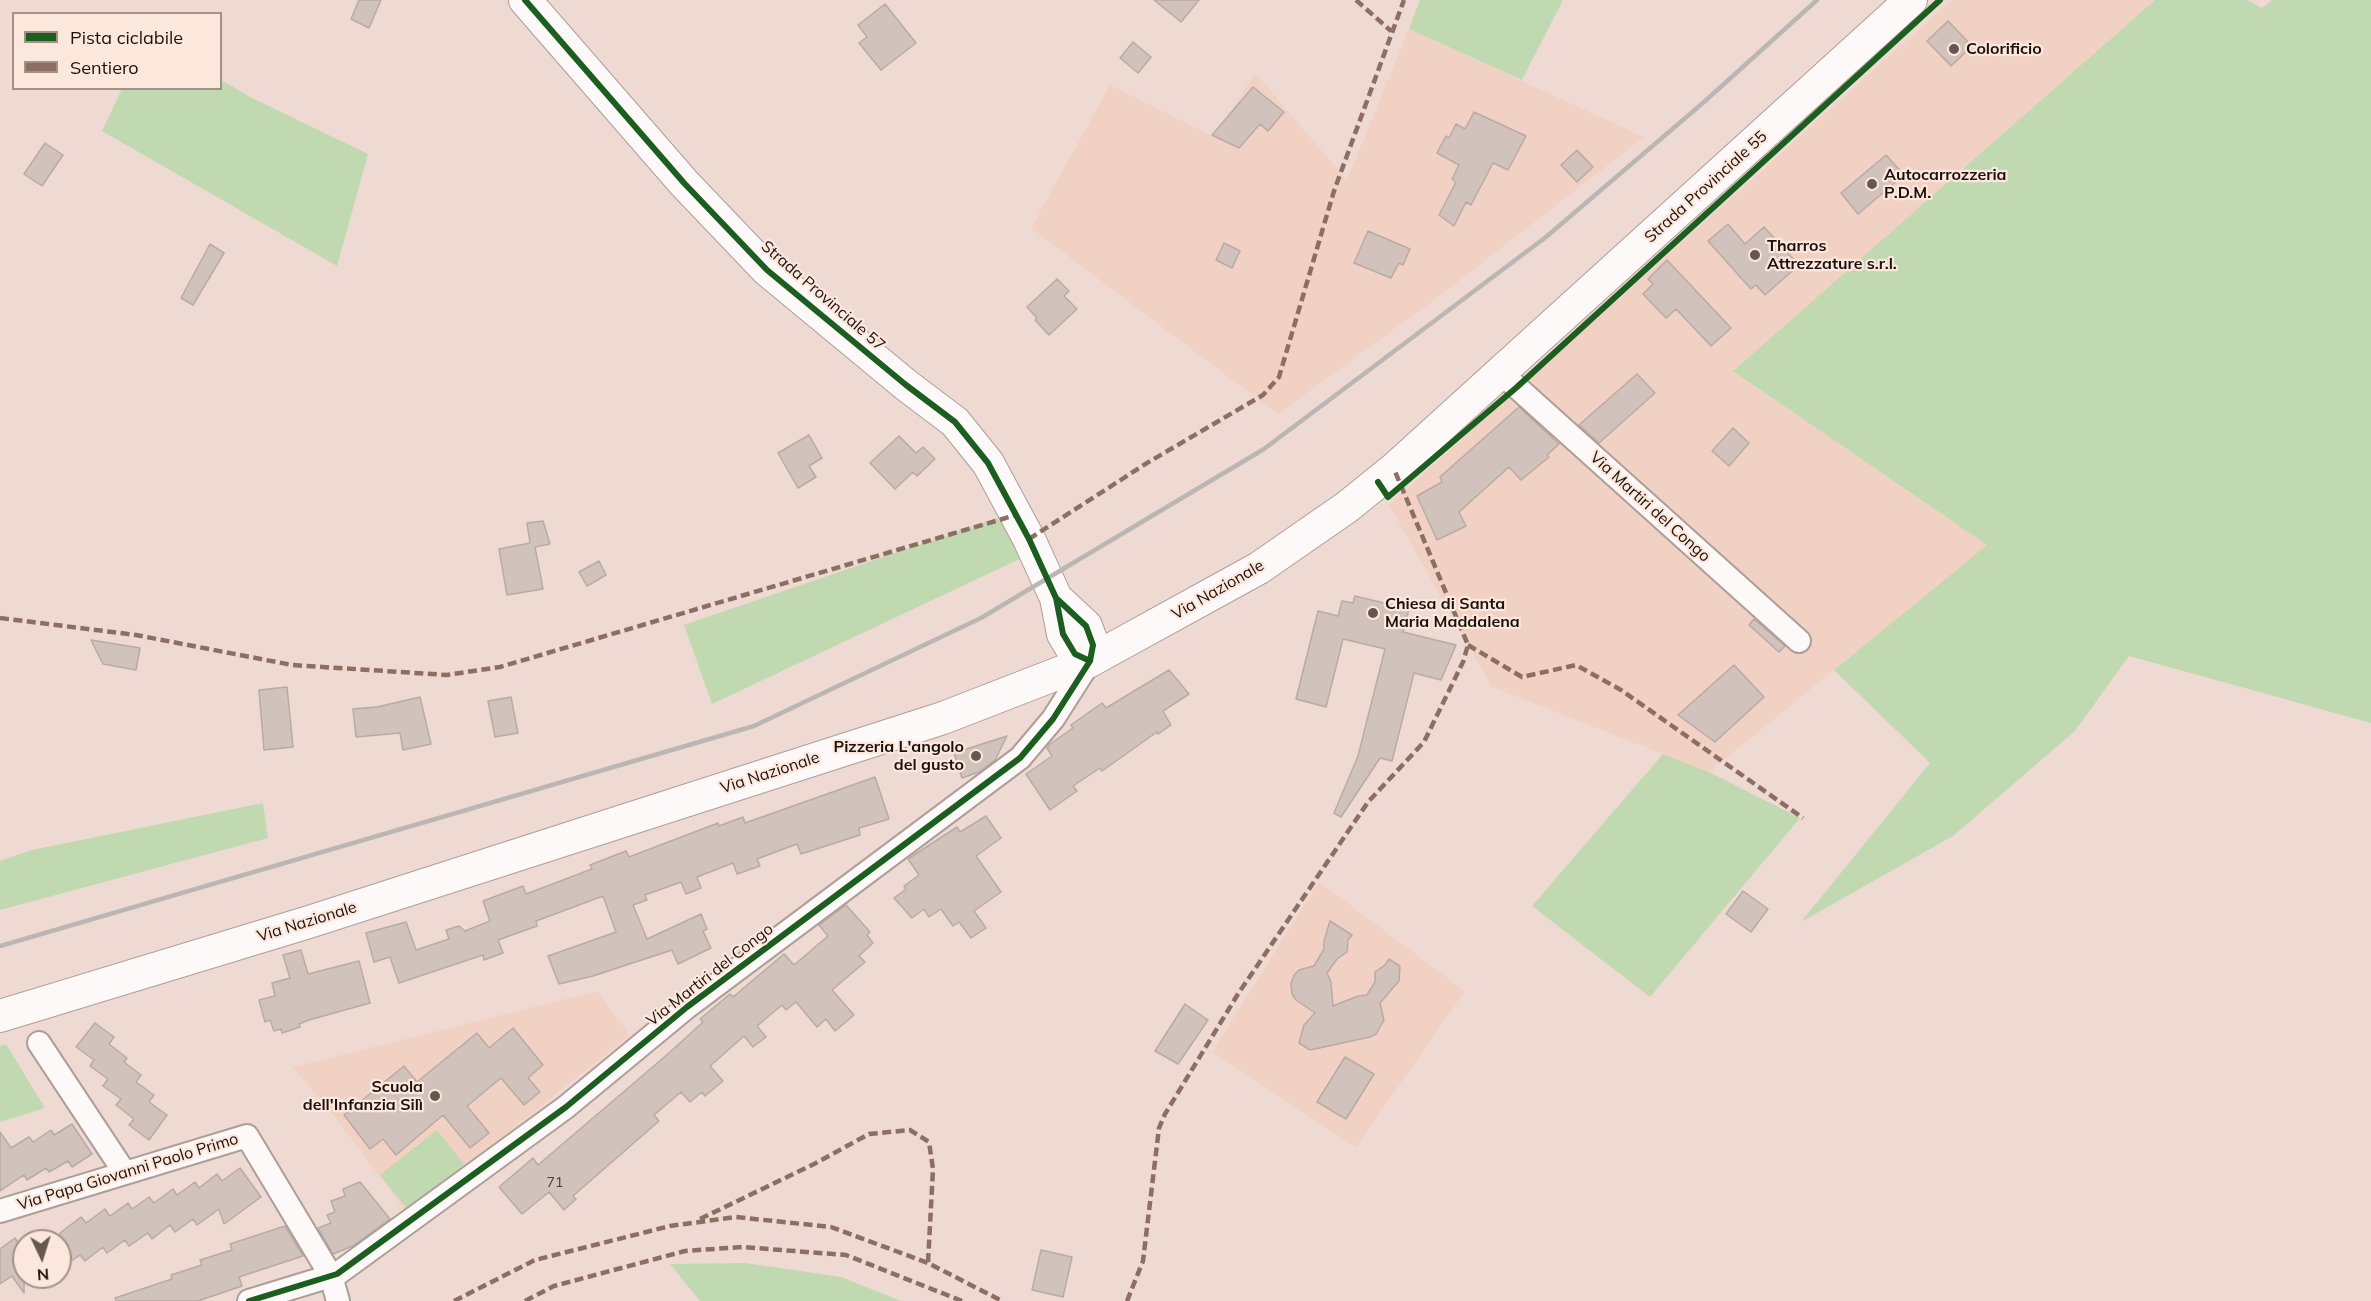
<!DOCTYPE html>
<html>
<head>
<meta charset="utf-8">
<style>
	body { margin:0 }
	#map { position:relative; width:2371px; height:1301px; overflow:hidden; background:#eedad2; font-family:Mulish,sans-serif }
	canvas { display:block }
	.legend { position:absolute; left:12px; top:12px; width:210px; height:78px; box-sizing:border-box; background:#fce7dd; border:2px solid #a29189; margin:0; padding:8px 10px; list-style:none; font-size:18px; color:#1c110b }
	.legend li { display:flex; align-items:center; gap:12px; height:30px }
	.legend b { width:30px; border:2px solid #a29189 }
	.north { position:absolute; left:12px; top:1229px; width:60px; height:60px; box-sizing:border-box; background:#fce7dd; border:2px solid #a29189; border-radius:50%; rotate:176deg; font-size:16px; font-weight:700; line-height:24px; text-align:center; color:#1c110b }
	.north::after { content:''; display:block; margin:auto; width:21px; height:27px; background:#665751; clip-path:polygon(50% 0,100% 100%,50% 72%,0 100%) }
</style>
</head>
<body>
<div id="map">
<canvas width="2371" height="1301"></canvas>
<ul class="legend">
<li><b style="height:8px;background:#1b5e20"></b>Pista ciclabile</li>
<li><b style="height:8px;background:#8d6e63"></b>Sentiero</li>
</ul>
<div class="north">N</div>
</div>
<script>
const c = document.querySelector('canvas').getContext('2d');
c.lineJoin = 'round';
function paint(path, color) { c.fillStyle = color; c.fill(path, 'evenodd'); }
const toPath = rows => new Path2D(rows.map(r => 'M' + r).join(''));
function stroke(path, color, width, dash) { c.strokeStyle = color; c.lineWidth = width; c.lineCap = dash ? 'butt' : 'round'; c.setLineDash(dash || []); c.stroke(path); }
function drawText(font, color, halo, rows, align = 'center') {
  c.font = font + ' Mulish,sans-serif'; c.lineWidth = 4.5; c.setLineDash([]); c.textBaseline = 'middle'; c.strokeStyle = halo; c.fillStyle = color; for (const [text, x, y, turn = 0] of rows) {
    c.save(); c.translate(x, y); c.rotate((+turn || 0) * Math.PI / 180); c.textAlign = isNaN(turn) ? turn : align; if (halo) c.strokeText(text, 0, 0); c.fillText(text, 0, 0); c.restore();
  }
}
paint(toPath([
	[1952,0,2155,0,1733,371,1987,545,1709,772,1492,687,1389,505],
	[1409,29,1644,137,1434,300,1278,414,1031,228,1110,85,1214,137,1255,73,1347,180],
	[1319,882,1465,991,1356,1147,1212,1052],
	[597,991,630,1035,407,1213,342,1126,293,1067]
]), '#f1d1c3');
paint(toPath([
	[1420,0,1563,0,1522,80,1409,29],
	[2155,0,2247,0,2262,8,2272,0,2371,0,2371,723,2129,656,2075,731,1953,836,1801,922,1930,763,1834,670,1987,545,1733,371],
	[221,80,252,98,368,154,337,266,102,131,122,89,220,88],
	[997,518,1028,555,712,704,684,625],
	[1663,754,1709,772,1800,818,1650,997,1532,906],
	[263,803,268,838,0,910,0,861,32,850],
	[6,1044,45,1108,0,1122,0,1046],
	[437,1130,464,1164,408,1210,380,1175],
	[746,1263,841,1277,901,1301,700,1301,670,1264]
]), '#c1d9b0');
const building = toPath([
	[359,0,381,0,369,28,351,19,359,0],
	[1154,0,1199,0,1181,22,1154,0],
	[885,4,916,43,881,70,859,43,867,37,858,25,885,4],
	[1948,21,1972,46,1951,66,1927,41,1948,21],
	[1133,42,1151,57,1138,73,1120,58,1133,42],
	[1253,87,1284,112,1268,131,1260,124,1239,148,1212,135,1253,87],
	[1474,112,1526,136,1508,170,1493,163,1471,205,1466,202,1454,226,1439,215,1456,182,1452,179,1459,165,1437,153,1446,136,1449,138,1456,124,1465,129,1474,112],
	[45,143,63,155,42,186,24,174,45,143],
	[1577,150,1593,167,1577,182,1561,165,1577,150],
	[1886,155,1904,175,1858,214,1841,193,1886,155],
	[1728,224,1745,244,1764,227,1799,265,1765,295,1756,285,1751,289,1708,241,1728,224],
	[1368,231,1410,249,1403,265,1399,263,1391,278,1354,263,1368,231],
	[1224,243,1240,251,1232,268,1216,260,1224,243],
	[210,244,224,253,193,305,181,298,210,244],
	[1667,260,1731,328,1711,346,1676,309,1666,318,1643,294,1653,284,1648,279,1667,260],
	[1057,279,1069,291,1064,296,1077,309,1049,335,1035,320,1037,318,1027,307,1057,279],
	[1637,374,1655,393,1599,443,1579,425,1637,374],
	[1519,407,1559,444,1547,455,1549,457,1521,480,1509,467,1459,512,1466,526,1437,540,1417,496,1442,482,1440,477,1519,407],
	[1733,428,1749,443,1729,466,1712,451,1733,428],
	[809,435,822,458,809,466,816,477,798,488,778,453,809,435],
	[899,436,916,453,923,447,935,459,917,476,913,472,895,489,870,463,899,436],
	[543,521,550,544,535,547,543,589,507,595,499,549,530,543,527,523,543,521],
	[599,561,606,575,587,586,579,572,599,561],
	[1355,596,1409,609,1403,632,1456,645,1441,680,1414,673,1392,761,1380,758,1341,817,1334,813,1358,756,1385,649,1343,639,1326,707,1296,699,1318,611,1338,616,1342,601,1353,603,1355,596],
	[1754,619,1785,646,1779,652,1749,625,1754,619],
	[91,640,140,648,136,670,103,664,91,640],
	[1734,665,1764,697,1715,742,1678,715,1734,665],
	[1169,670,1189,694,1163,711,1171,725,1158,734,1157,732,1102,771,1100,768,1073,786,1077,791,1050,810,1026,774,1052,756,1047,748,1050,744,1073,728,1071,725,1102,703,1106,708,1169,670],
	[287,687,293,747,264,750,259,690,287,687],
	[420,697,431,744,403,750,400,733,356,737,353,709,377,707,420,697],
	[511,697,518,733,495,737,488,701,511,697],
	[1007,736,995,760,979,772,962,778,954,753,1007,736],
	[875,777,889,819,859,828,860,835,801,854,797,844,757,859,760,866,737,874,733,863,697,877,701,888,686,894,681,882,645,895,647,900,633,905,647,939,701,914,707,929,703,931,711,948,678,964,672,950,593,976,559,984,548,956,616,932,603,896,536,921,537,926,498,940,503,953,484,960,483,955,399,983,390,957,374,962,366,933,406,922,416,950,449,939,446,930,459,926,465,931,490,921,483,901,523,886,526,894,592,869,590,865,626,851,629,857,718,823,719,826,743,817,745,823,875,777],
	[986,816,1001,838,976,856,1001,892,974,911,986,928,971,938,959,922,953,926,941,909,929,917,924,909,912,918,894,898,906,889,904,886,919,875,908,859,957,827,960,832,986,816],
	[1743,891,1768,909,1751,932,1726,914,1743,891],
	[846,905,870,932,867,935,873,943,859,956,865,962,832,990,854,1015,835,1031,826,1019,817,1027,796,1002,786,1010,782,1005,757,1026,766,1037,753,1047,744,1036,710,1066,723,1081,705,1096,702,1092,690,1102,681,1092,654,1115,659,1121,573,1196,576,1199,564,1210,549,1192,522,1214,499,1187,533,1158,538,1165,669,1053,703,1022,700,1019,730,994,733,997,784,954,794,965,828,936,819,925,846,905],
	[1330,921,1352,935,1348,940,1347,952,1337,959,1327,973,1331,982,1333,1006,1358,996,1367,995,1375,982,1375,972,1385,965,1389,959,1400,966,1399,981,1380,1003,1384,1020,1376,1034,1370,1037,1310,1050,1299,1043,1304,1025,1315,1013,1296,1000,1292,994,1291,984,1294,975,1299,970,1314,966,1324,949,1324,941,1330,921],
	[301,950,308,974,359,961,370,1003,309,1020,299,1024,300,1027,282,1033,281,1029,274,1031,270,1020,265,1022,259,1000,275,996,272,983,290,978,283,955,301,950],
	[1185,1004,1208,1020,1178,1064,1155,1051,1185,1004],
	[95,1023,114,1037,109,1044,127,1058,124,1062,141,1075,136,1082,154,1095,149,1102,167,1115,149,1140,129,1125,134,1119,116,1105,121,1099,103,1086,108,1079,90,1066,94,1060,76,1047,95,1023],
	[513,1028,543,1065,528,1078,540,1092,524,1105,501,1078,467,1106,489,1133,470,1148,443,1115,396,1155,383,1139,370,1149,344,1115,404,1066,417,1082,477,1033,489,1048,513,1028],
	[1345,1057,1374,1074,1346,1119,1317,1102,1345,1057],
	[72,1124,92,1154,72,1167,68,1161,49,1172,46,1168,27,1180,24,1175,0,1191,0,1132,11,1148,29,1137,33,1142,51,1130,54,1135,72,1124],
	[240,1168,261,1197,224,1224,219,1209,197,1225,193,1219,175,1232,170,1225,152,1239,148,1233,129,1246,125,1240,107,1253,103,1247,85,1261,80,1255,60,1269,60,1233,81,1217,86,1223,105,1209,110,1216,128,1203,132,1209,149,1197,154,1203,173,1189,177,1195,195,1182,199,1188,217,1174,222,1181,240,1168],
	[360,1182,390,1219,353,1246,333,1254,318,1228,331,1223,327,1215,335,1212,331,1201,345,1196,343,1189,360,1182],
	[285,1226,303,1256,239,1277,242,1286,198,1301,116,1301,115,1298,172,1279,171,1275,202,1265,200,1260,232,1250,230,1244,285,1226],
	[15,1238,24,1251,24,1293,12,1276,0,1284,0,1249,15,1238],
	[1041,1250,1072,1257,1063,1297,1032,1290,1041,1250]
]);
paint(building, '#d2c2bc');
stroke(building, '#b9aaa4', 1.5);
const street = toPath([
	[1501,373,1799,641],
	[39,1043,125,1173],
	[0,1211,247,1136,331,1276,338,1301],
	[249,1301,337,1274,566,1107,687,1007,1020,758,1053,719,1090,661]
]);
const secondary = toPath([
	[525,0,684,183,767,270,906,385,955,422,988,463,1029,539,1056,598,1063,634,1075,654,1090,661],
	[1056,598,1086,626,1093,645,1090,661],
	[0,1016,309,922,943,718,1090,661,1108,651,1259,568,1347,507,1394,469,1911,0]
]);
stroke(street, '#ad9e98', 26);
stroke(secondary, '#ad9e98', 34);
stroke(street, '#fcf9f8', 22);
stroke(secondary, '#fcf9f8', 32);
stroke(toPath([
	[0,946,754,726,981,618,1264,449,1546,237,1704,102,1817,0]
]), '#bbb6b4', 4.5);
stroke(toPath([
	[1356,0,1391,31],
	[1029,539,1147,463,1263,395,1279,377,1334,191,1404,0],
	[0,618,136,635,292,665,447,675,500,667,1016,515],
	[1468,645,1522,677,1576,665,1621,690,1803,818],
	[700,1219,814,1164,869,1134,910,1130,929,1142,933,1169,928,1263],
	[454,1301,535,1260,670,1226,736,1217,831,1227,928,1263,1002,1301],
	[525,1301,554,1286,685,1251,742,1247,846,1255,962,1301],
	[1127,1301,1143,1261,1159,1128,1165,1114,1238,994,1368,802,1424,742,1463,662,1468,645,1394,469]
]), '#8d6e63', 4.5, [9, 4.5]);
stroke(toPath([
	[525,0,684,183,767,270,906,385,955,422,988,463,1029,539,1056,598,1063,634,1075,654,1090,661],
	[1378,482,1388,497,1517,387,1940,0],
	[249,1301,337,1274,566,1107,687,1007,1020,758,1053,719,1090,661,1093,645,1086,626,1056,598]
]), '#1b5e20', 6);
for (const [x, y, r, color] of [
	[1954,49,6,"#665751"],
	[1872,184,6,"#665751"],
	[1755,255,6,"#665751"],
	[1373,613,6,"#665751"],
	[976,756,6,"#665751"],
	[435,1096,6,"#665751"]
]) { const dot = new Path2D(); dot.arc(x, y, r, 0, 2 * Math.PI); c.fillStyle = color; c.fill(dot); stroke(dot, '#fce7dd', 2); }
drawText('14px', '#4a3e38', null, [
	["71",555,1183]
]);
drawText('bold 16px', '#1c110b', '#fce7dd', [
	["Colorificio",1966,49],
	["Autocarrozzeria",1884,175],
	["P.D.M.",1884,193],
	["Tharros",1767,246],
	["Attrezzature s.r.l.",1767,264],
	["Chiesa di Santa",1385,604],
	["Maria Maddalena",1385,622],
	["Pizzeria L'angolo",964,747,"right"],
	["del gusto",964,765,"right"],
	["Scuola",423,1087,"right"],
	["dell'Infanzia Silì",423,1105,"right"]
], 'left');
drawText('16px', '#1c110b', '#fce7dd', [
	["Strada Provinciale 55",1706,187,-42],
	["Strada Provinciale 57",823,296,41],
	["Via Martiri del Congo",1650,507,42],
	["Via Nazionale",1218,590,-30],
	["Via Nazionale",770,773,-18],
	["Via Nazionale",307,922,-17],
	["Via Martiri del Congo",710,975,-38],
	["Via Papa Giovanni Paolo Primo",128,1172,-17]
]);
</script>
</body>
</html>
